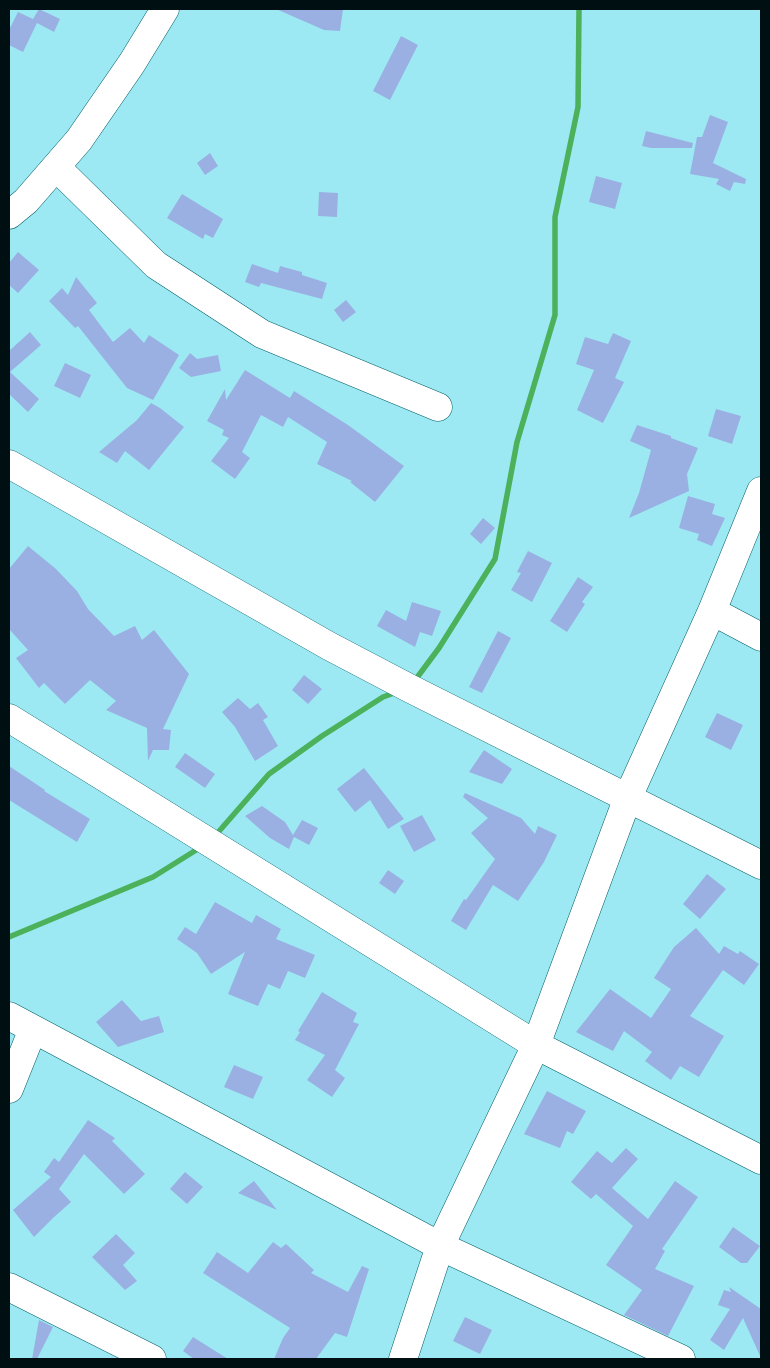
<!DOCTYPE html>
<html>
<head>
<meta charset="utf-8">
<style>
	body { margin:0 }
	#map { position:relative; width:770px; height:1368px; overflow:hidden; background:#9de9f3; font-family:Poppins,sans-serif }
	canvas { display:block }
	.frame { position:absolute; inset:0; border:10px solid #000f12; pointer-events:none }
</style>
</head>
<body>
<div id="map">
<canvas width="770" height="1368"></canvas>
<div class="frame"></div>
</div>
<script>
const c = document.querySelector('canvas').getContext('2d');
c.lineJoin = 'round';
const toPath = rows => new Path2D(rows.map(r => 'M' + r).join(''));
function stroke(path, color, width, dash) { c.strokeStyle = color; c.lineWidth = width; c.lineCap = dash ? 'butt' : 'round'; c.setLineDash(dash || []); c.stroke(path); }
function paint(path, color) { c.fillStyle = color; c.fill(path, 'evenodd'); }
stroke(toPath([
	[413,683,439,648,495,559,517,442,555,315,555,217,578,107,579,9],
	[214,837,269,774,322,736,383,697,397,692],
	[9,937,153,877,201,847]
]), '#4bb15a', 5.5);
paint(toPath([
	[39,9,60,19,54,32,37,23,23,52,9,45,9,30,18,12,33,19],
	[276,9,343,9,340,31,324,30],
	[401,36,418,45,390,100,373,91],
	[710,115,728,122,713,163,746,179,745,184,734,182,730,191,716,184,719,179,690,174,697,137,702,137],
	[646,131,693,143,692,148,651,148,642,146],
	[210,153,218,166,205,175,197,163],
	[596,176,622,183,615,209,589,202],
	[319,192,338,193,337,217,318,216],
	[182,194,223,219,213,238,205,234,203,239,167,218],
	[18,252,39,270,18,293,9,285,9,263],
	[252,264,278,273,280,266,302,272,302,275,327,283,322,299,261,283,259,287,245,282],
	[76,277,97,303,89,310,113,342,130,328,144,343,149,335,179,355,153,400,127,388,78,326,75,328,49,301,62,288,68,295],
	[346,300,356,312,343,322,334,310],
	[30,332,41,345,10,372,39,399,28,412,9,394,9,351],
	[613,333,631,341,615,378,624,382,603,423,577,410,594,370,576,364,585,337,608,344],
	[190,353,197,359,218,355,221,371,191,377,179,368],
	[65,363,91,375,80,398,54,386],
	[245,370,290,398,294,391,348,425,404,466,375,502,350,482,352,481,317,464,327,442,288,417,283,427,261,415,242,452,250,458,235,479,211,461,229,438,222,435,224,430,207,421,225,389,226,400],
	[151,403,160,408,184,427,149,470,125,451,117,463,99,452,137,420],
	[716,409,741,416,732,444,708,436],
	[637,425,671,436,671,438,698,448,687,474,689,491,629,518,639,493,651,450,630,441],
	[688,496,715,504,712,514,725,518,712,546,697,540,699,534,679,528],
	[483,518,495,528,481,544,470,534],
	[28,546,56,569,77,591,88,609,114,636,135,626,142,640,154,630,189,674,163,729,171,730,169,750,153,750,148,761,147,728,106,710,116,701,90,680,65,704,44,683,39,688,16,658,28,650,9,629,9,569],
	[528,551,552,563,532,602,511,590,521,573,517,572],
	[578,577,593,587,582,602,585,604,567,632,550,621],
	[412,602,441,611,432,636,420,632,415,647,377,626,386,610,406,621],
	[498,631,511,638,482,693,469,687],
	[304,675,322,689,308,704,292,690],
	[238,698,250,709,258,703,268,717,263,720,278,746,255,761,235,727,222,712],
	[717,713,743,725,731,750,705,737],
	[484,750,512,769,502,784,469,772],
	[185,753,215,774,205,788,175,767],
	[9,766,45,790,44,791,90,819,77,842,9,800],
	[364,768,404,819,388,829,370,800,355,812,337,789],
	[465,793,521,818,535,834,538,826,557,835,544,862,518,901,493,885,466,930,451,921,464,899,466,900,495,859,471,833,488,818,463,797],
	[262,806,285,822,293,835,302,820,318,828,309,845,294,837,289,849,270,838,245,816],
	[422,815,436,840,414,852,400,826],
	[388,870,404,881,395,894,379,883],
	[707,874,726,889,700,919,683,904],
	[215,902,252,923,256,915,281,929,276,939,315,955,305,978,288,971,280,989,268,984,258,1006,228,994,245,952,211,974,197,953,177,939,185,927,196,934],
	[696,928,719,954,724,946,738,954,740,951,759,964,744,985,723,970,690,1016,724,1036,699,1077,680,1066,671,1080,645,1061,652,1052,624,1031,613,1051,576,1032,610,989,651,1018,671,989,654,978,674,947],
	[322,992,357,1013,353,1022,359,1024,335,1070,345,1078,332,1097,307,1080,325,1055,295,1040,300,1032,298,1031],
	[122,1000,141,1021,159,1016,164,1032,118,1047,96,1022],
	[234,1065,263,1077,253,1099,224,1087],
	[547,1091,586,1111,573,1134,567,1131,560,1148,524,1134],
	[88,1120,115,1138,112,1141,145,1174,124,1194,84,1154,59,1189,71,1202,53,1218,34,1237,13,1210,51,1177,44,1172,54,1158,59,1162],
	[626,1148,638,1159,612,1188,648,1219,675,1181,698,1197,662,1249,665,1251,655,1269,694,1286,668,1336,624,1315,642,1290,606,1265,633,1226,596,1194,591,1199,571,1182,597,1151,612,1163],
	[185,1172,203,1187,187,1204,170,1189],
	[254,1181,277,1210,238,1193],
	[733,1227,760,1246,747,1263,741,1263,719,1247],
	[116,1234,135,1253,123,1265,137,1281,125,1290,92,1257],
	[273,1242,281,1248,286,1244,314,1270,311,1273,348,1292,362,1266,369,1269,347,1337,335,1333,316,1359,274,1359,283,1338,290,1328,203,1273,217,1252,248,1273],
	[729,1287,761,1309,761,1358,743,1318,724,1350,710,1340,730,1309,718,1305,724,1290,731,1292],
	[465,1317,492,1330,480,1354,453,1341],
	[39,1320,53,1327,37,1359,32,1359],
	[193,1337,228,1359,194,1359,183,1351]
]), '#9ab0e2');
const minor = toPath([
	[56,167,156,265,262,334,438,407],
	[9,215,26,201,79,140,132,63,165,9],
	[9,464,329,646,409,688,761,865],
	[712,611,761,637],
	[9,718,536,1045,761,1160],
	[9,1016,440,1246,681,1359],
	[9,1089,33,1029],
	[9,1287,152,1359],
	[403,1359,440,1246,536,1045,628,797,712,611,761,491]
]);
stroke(minor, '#005f68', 29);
stroke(minor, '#fff', 28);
</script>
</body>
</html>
